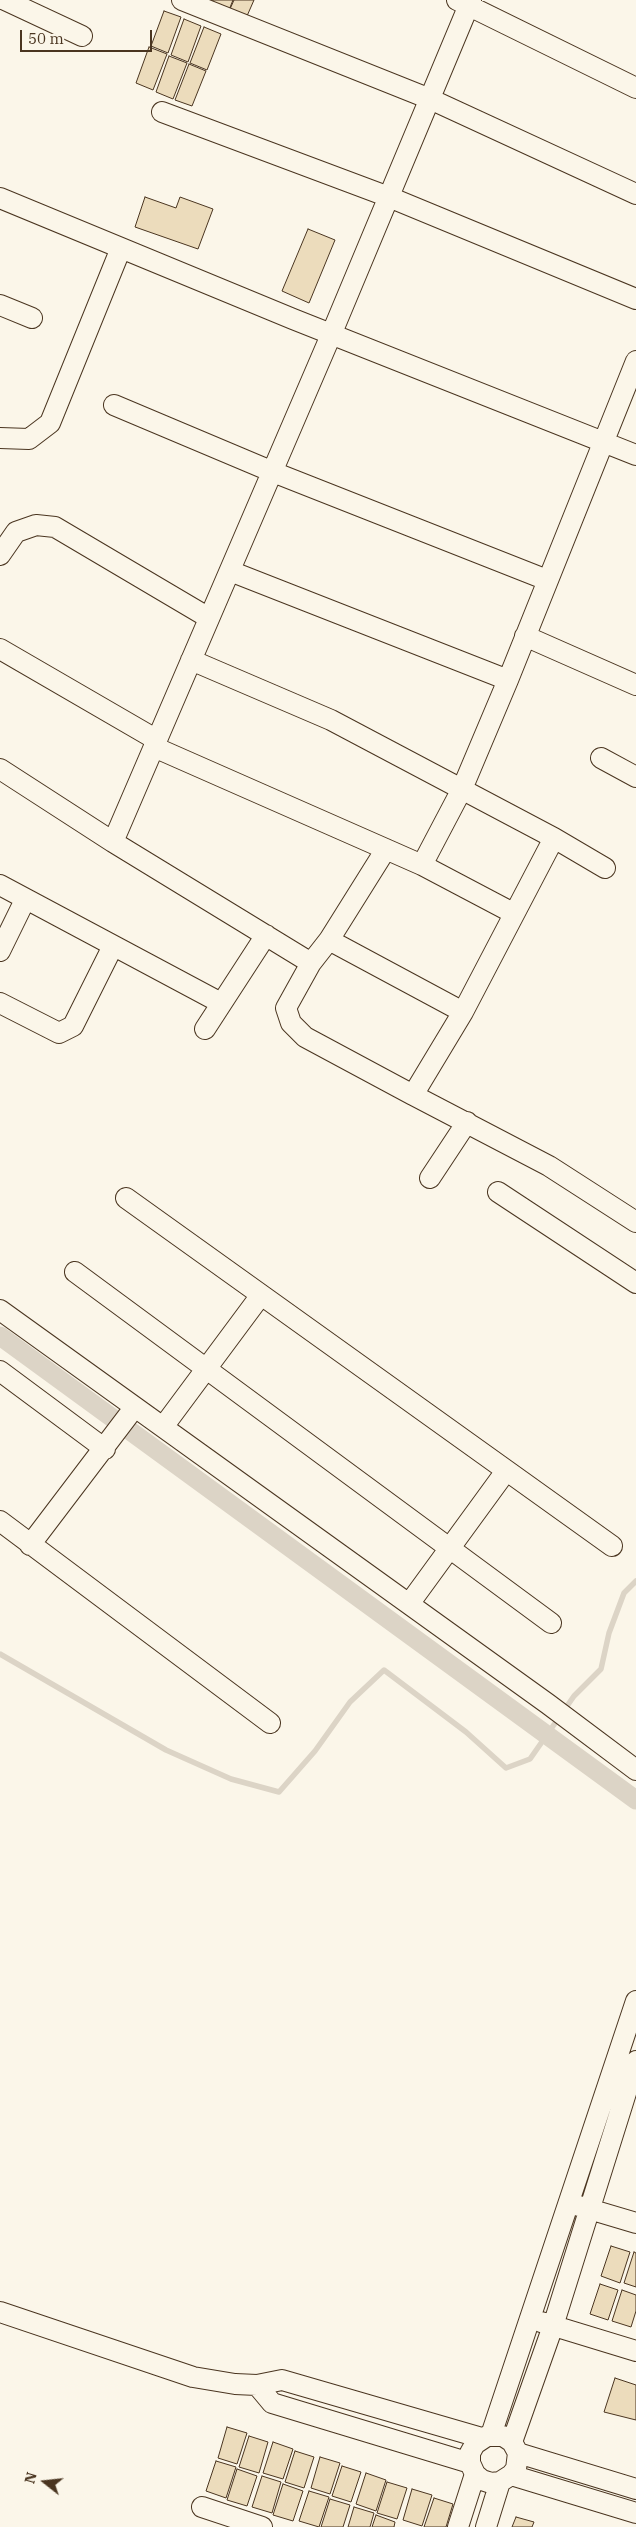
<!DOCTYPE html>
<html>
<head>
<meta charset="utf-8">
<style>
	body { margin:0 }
	#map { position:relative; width:636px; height:2527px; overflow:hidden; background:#fbf6e9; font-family:"IBM Plex Serif",serif }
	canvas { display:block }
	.north { position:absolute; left:20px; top:2457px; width:50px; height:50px; -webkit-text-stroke:4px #fbf6e9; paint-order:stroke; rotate:286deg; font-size:14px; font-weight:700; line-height:20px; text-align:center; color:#4a3520 }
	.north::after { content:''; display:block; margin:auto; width:18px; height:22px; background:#4a3520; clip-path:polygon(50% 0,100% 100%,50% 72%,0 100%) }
	.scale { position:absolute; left:20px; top:30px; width:132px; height:22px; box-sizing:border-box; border:2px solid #4a3520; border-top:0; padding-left:6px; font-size:15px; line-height:18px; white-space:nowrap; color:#4a3520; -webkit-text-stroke:4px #fbf6e9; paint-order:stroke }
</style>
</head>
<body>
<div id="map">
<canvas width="636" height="2527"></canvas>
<div class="north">N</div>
<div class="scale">50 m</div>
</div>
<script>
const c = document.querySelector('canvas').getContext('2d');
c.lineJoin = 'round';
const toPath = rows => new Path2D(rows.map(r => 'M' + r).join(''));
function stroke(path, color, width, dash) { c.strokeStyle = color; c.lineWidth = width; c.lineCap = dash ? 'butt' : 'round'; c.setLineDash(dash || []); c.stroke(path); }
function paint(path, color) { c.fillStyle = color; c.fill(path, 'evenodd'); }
stroke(toPath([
	[0,1654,166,1750,231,1779,279,1792,315,1751,350,1702,384,1670,466,1732,506,1768,530,1759,574,1696,601,1669,609,1633,624,1593,636,1581]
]), '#dcd4c6', 5.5);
stroke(toPath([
	[0,1336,636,1800]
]), '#dcd4c6', 19);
const building = toPath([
	[213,0,233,0,229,10,212,3,213,0],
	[234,0,254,0,247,16,230,9,234,0],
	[164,11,181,17,168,53,151,46,164,11],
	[184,19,201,26,188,62,171,55,184,19],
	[204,27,221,34,207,70,190,63,204,27],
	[149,47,167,54,153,90,136,83,149,47],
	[169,56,187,63,173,99,156,92,169,56],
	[189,64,206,71,192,106,175,100,189,64],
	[145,197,176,208,180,197,213,209,198,249,135,227,145,197],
	[308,229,335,240,309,303,282,291,308,229],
	[611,2246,630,2252,620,2283,601,2276,611,2246],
	[634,2252,636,2253,636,2287,624,2283,634,2252],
	[600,2284,618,2290,608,2320,590,2314,600,2284],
	[622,2290,636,2295,636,2311,631,2327,612,2321,622,2290],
	[615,2378,636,2385,636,2420,604,2412,615,2378],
	[227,2427,247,2433,237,2464,218,2458,227,2427],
	[249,2436,268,2442,259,2473,239,2467,249,2436],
	[273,2442,293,2449,283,2479,263,2473,273,2442],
	[295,2451,314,2457,304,2488,285,2482,295,2451],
	[320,2457,340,2463,330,2494,311,2488,320,2457],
	[216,2461,236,2467,226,2498,206,2491,216,2461],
	[342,2466,361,2472,351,2502,332,2496,342,2466],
	[237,2469,257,2476,247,2506,227,2500,237,2469],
	[366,2473,386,2480,376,2511,356,2504,366,2473],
	[262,2476,281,2482,272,2513,252,2507,262,2476],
	[387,2482,407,2488,397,2519,377,2513,387,2482],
	[283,2484,303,2491,293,2521,273,2515,283,2484],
	[412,2489,432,2495,422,2526,403,2520,412,2489],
	[309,2491,329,2497,319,2527,299,2521,309,2491],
	[434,2498,453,2504,446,2527,424,2527,434,2498],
	[330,2499,350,2505,343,2527,321,2527,330,2499],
	[354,2507,374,2513,370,2527,348,2527,354,2507],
	[376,2515,395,2522,394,2527,372,2527,376,2515],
	[516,2517,534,2522,532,2527,512,2527,516,2517]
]);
paint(building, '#ecdcbc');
stroke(building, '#4a3520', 1);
const minor = toPath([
	[5,0,82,36],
	[182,0,430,99,636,194],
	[457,0,636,88],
	[162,112,389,197,636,299],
	[0,198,293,319,636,455],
	[0,305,32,318],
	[114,405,273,472,547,580],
	[0,438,29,439,50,423,121,248],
	[0,555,16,532,36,525,55,527,209,618],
	[230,571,508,680],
	[525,636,636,685],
	[0,649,157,740],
	[191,660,331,720,554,838,605,868],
	[154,747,422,865,462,789,508,680,636,361],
	[601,758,636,777],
	[0,769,113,842,311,963],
	[113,842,331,335,471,0],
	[386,849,329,940,311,963,286,1008,291,1023,305,1037,413,1095,463,1012,554,838],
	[422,865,513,913],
	[0,885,221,1003],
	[329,940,463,1012],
	[0,951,25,900],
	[0,1003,59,1033,73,1026,113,946],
	[205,1029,266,935],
	[413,1095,549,1166,636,1222],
	[430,1178,467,1122],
	[498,1192,636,1283],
	[126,1198,612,1546],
	[75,1272,551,1623],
	[0,1310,548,1704,636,1770],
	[0,1371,105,1449],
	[163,1427,261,1295],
	[0,1521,270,1723],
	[30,1545,134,1408],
	[409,1604,506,1471],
	[579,2206,636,2223],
	[0,2312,193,2377,235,2384,257,2385,282,2380,482,2438],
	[541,2322,636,2351],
	[257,2385,272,2403,470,2463,475,2474,482,2480,491,2483,500,2482,511,2475,516,2469,518,2453,512,2442,503,2436,487,2436,475,2444,470,2453,470,2463],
	[491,2435,636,2001],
	[512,2442,553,2326,636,2061],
	[518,2453,636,2489],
	[511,2475,636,2513],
	[202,2507,262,2527],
	[458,2527,475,2474],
	[486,2527,500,2482]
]);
stroke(minor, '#4a3520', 22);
stroke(minor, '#fbf6e9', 20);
</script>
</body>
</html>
